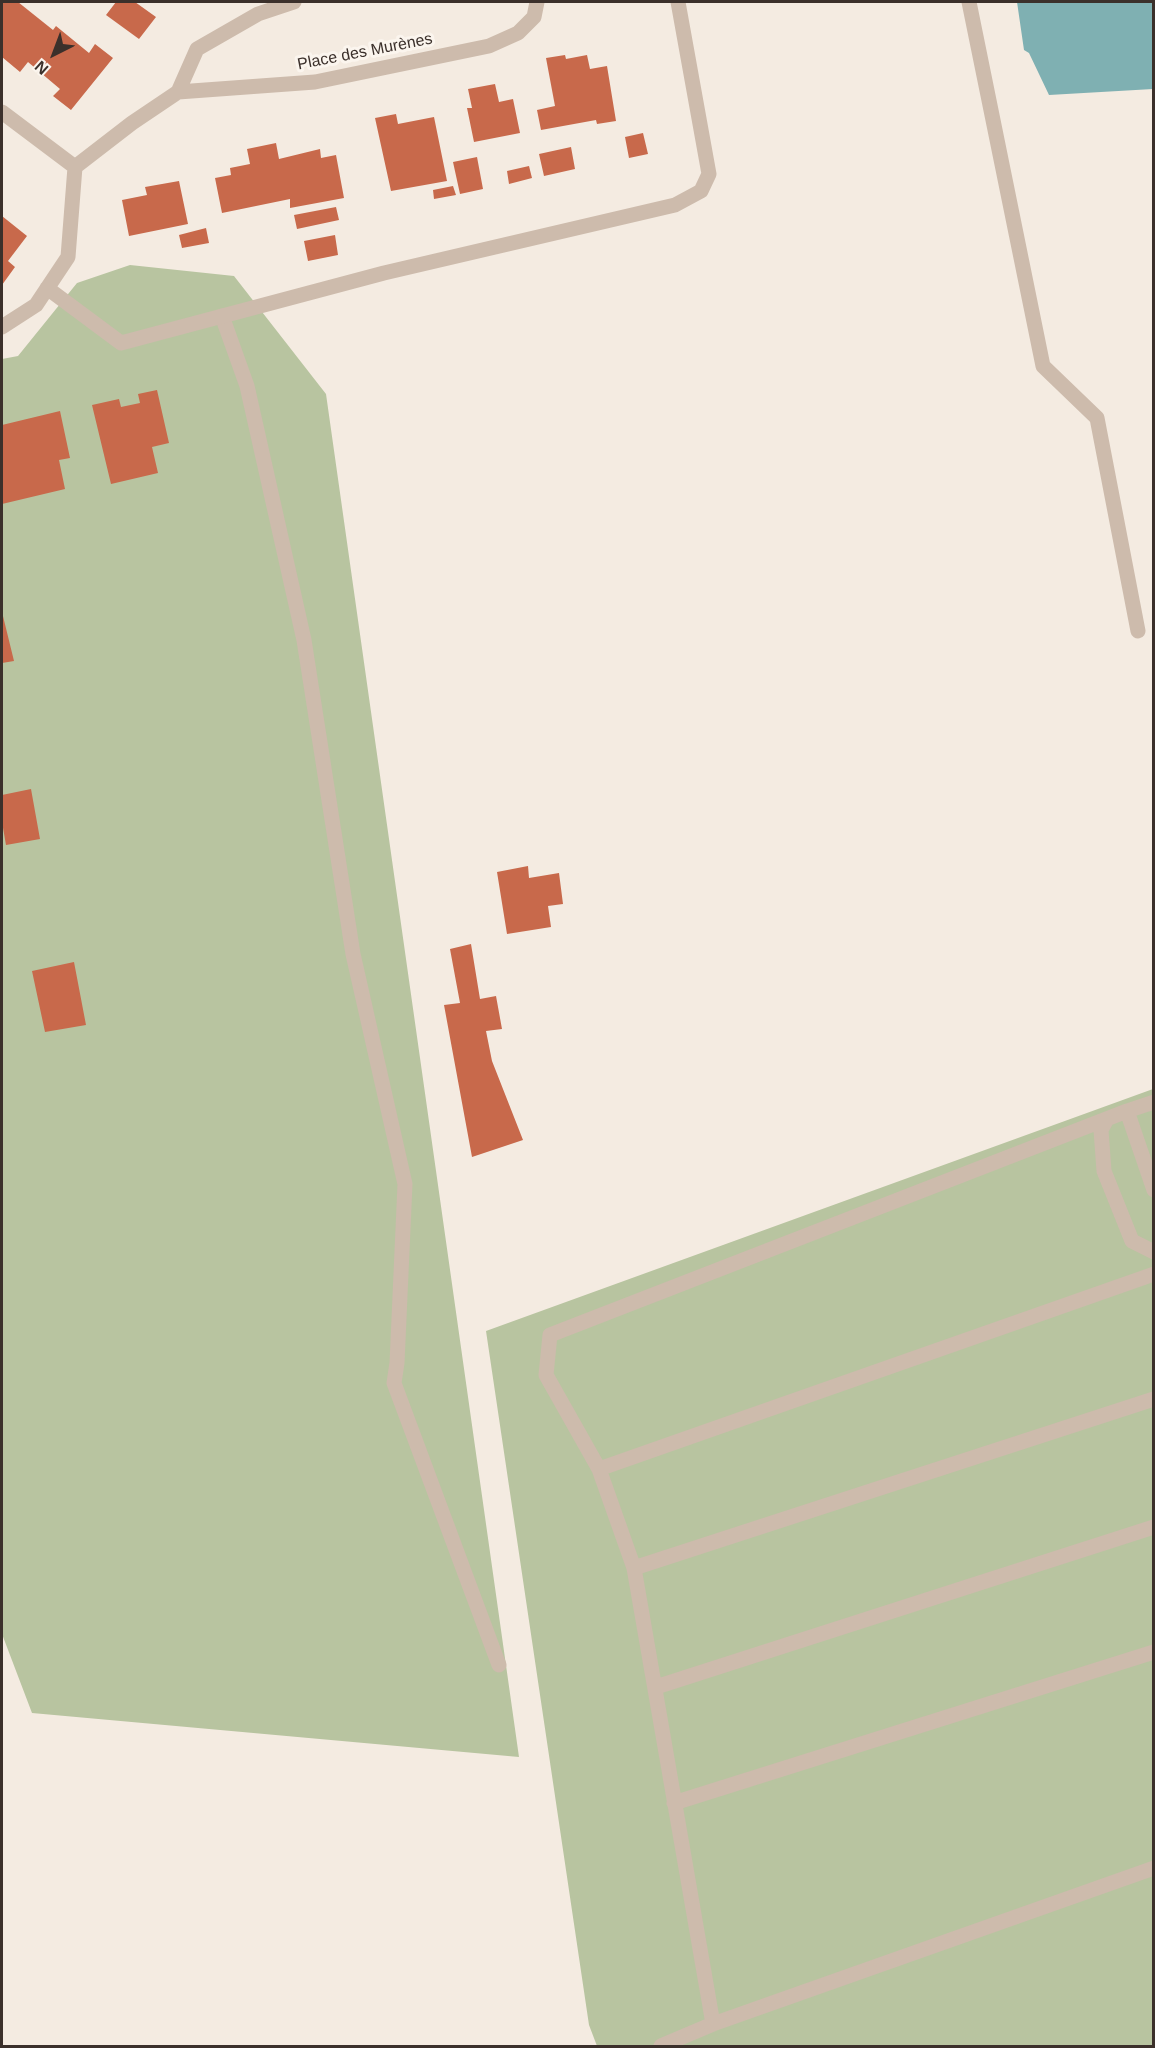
<!DOCTYPE html>
<html>
<head>
<meta charset="utf-8">
<style>
	body { margin:0 }
	#map { position:relative; width:1155px; height:2048px; overflow:hidden; background:#f4ebe1; font-family:Arial,sans-serif }
	canvas { display:block }
	.frame { position:absolute; inset:0; border:3px solid #3b302b; pointer-events:none }
	.north { position:absolute; left:24px; top:24px; width:60px; height:60px; -webkit-text-stroke:4px #fbf5ee; paint-order:stroke; rotate:222deg; font-size:16px; font-weight:700; line-height:24px; text-align:center; color:#3b302b }
	.north::after { content:''; display:block; margin:auto; width:21px; height:27px; background:#3b302b; clip-path:polygon(50% 0,100% 100%,50% 72%,0 100%) }
</style>
</head>
<body>
<div id="map">
<canvas width="1155" height="2048"></canvas>
<div class="frame"></div>
<div class="north">N</div>
</div>
<script>
const c = document.querySelector('canvas').getContext('2d');
c.lineJoin = 'round';
function paint(path, color) { c.fillStyle = color; c.fill(path, 'evenodd'); }
const toPath = rows => new Path2D(rows.map(r => 'M' + r).join(''));
function stroke(path, color, width, dash) { c.strokeStyle = color; c.lineWidth = width; c.lineCap = dash ? 'butt' : 'round'; c.setLineDash(dash || []); c.stroke(path); }
function drawText(font, color, halo, rows, align = 'center') {
  c.font = font + ' Arial,sans-serif'; c.lineWidth = 6; c.setLineDash([]); c.textBaseline = 'middle'; c.strokeStyle = halo; c.fillStyle = color; for (const [text, x, y, turn = 0] of rows) {
    c.save(); c.translate(x, y); c.rotate((+turn || 0) * Math.PI / 180); c.textAlign = isNaN(turn) ? turn : align; if (halo) c.strokeText(text, 0, 0); c.fillText(text, 0, 0); c.restore();
  }
}
paint(toPath([
	[130,265,234,276,326,394,519,1757,32,1713,2,1634,2,359,18,356,77,283],
	[1153,1089,1153,2046,597,2046,589,2025,486,1331]
]), '#b8c4a0');
paint(toPath([
	[1017,2,1153,2,1153,89,1049,95,1029,53,1024,50]
]), '#7fb0b2');
paint(toPath([
	[2,2,18,2,53,30,56,26,89,53,95,44,113,58,71,110,53,96,60,89,28,62,20,72,2,57],
	[116,2,135,2,156,17,139,39,106,15],
	[565,55,566,59,587,55,590,69,607,66,616,121,597,124,596,120,541,130,537,110,555,106,546,58],
	[495,84,499,102,513,99,520,133,474,142,467,108,472,108,468,89],
	[396,114,398,124,434,117,447,181,391,191,375,118],
	[643,133,648,154,629,158,625,137],
	[276,143,279,159,320,149,321,158,336,155,344,198,290,208,290,199,222,213,215,178,231,175,230,168,250,164,247,149],
	[571,147,575,169,544,176,539,154],
	[477,157,483,189,460,194,453,162],
	[529,166,532,178,509,184,507,171],
	[179,181,188,224,129,236,122,200,147,195,145,187],
	[453,186,456,195,434,199,433,190],
	[336,207,339,220,297,229,294,215],
	[2,216,27,236,8,261,15,267,2,285],
	[206,228,209,243,182,248,179,235],
	[335,235,338,255,308,261,304,241],
	[157,390,169,443,152,447,158,473,111,484,92,405,119,399,121,407,140,403,138,394],
	[60,411,70,458,59,460,65,489,2,504,2,425],
	[2,612,14,661,2,663],
	[31,789,40,839,6,845,2,822,2,795],
	[528,866,529,878,559,873,563,904,548,906,551,927,507,934,497,872],
	[471,944,480,999,496,996,502,1029,486,1031,492,1061,523,1140,472,1157,444,1005,460,1003,450,949],
	[74,962,86,1025,45,1032,32,971]
]), '#c8694b');
stroke(toPath([
	[969,2,1043,366,1097,418,1138,631],
	[222,316,247,386,304,640,353,954,405,1184,397,1363,394,1383,499,1665],
	[1127,1111,1154,1102],
	[1107,1119,1101,1130,1104,1171,1132,1241,1154,1252],
	[599,1469,1154,1274],
	[634,1568,1154,1399],
	[656,1687,1154,1527],
	[674,1803,1154,1652],
	[713,2024,634,1568,599,1469,546,1375,550,1335,1127,1111,1154,1190],
	[661,2046,713,2024,1154,1868]
]), '#cdbbac', 15);
stroke(toPath([
	[178,92,197,49,258,14,294,2],
	[2,112,75,167],
	[75,167,132,123,178,92,315,82,489,46,518,33,534,17,537,2],
	[47,288,121,343,384,273,675,205,701,191,709,174,678,2],
	[2,327,36,305,68,257,75,167]
]), '#cdbbac', 15);
drawText('16px', '#3b302b', '#fbf5ee', [
	["Place des Murènes",365,52,-11]
]);
</script>
</body>
</html>
